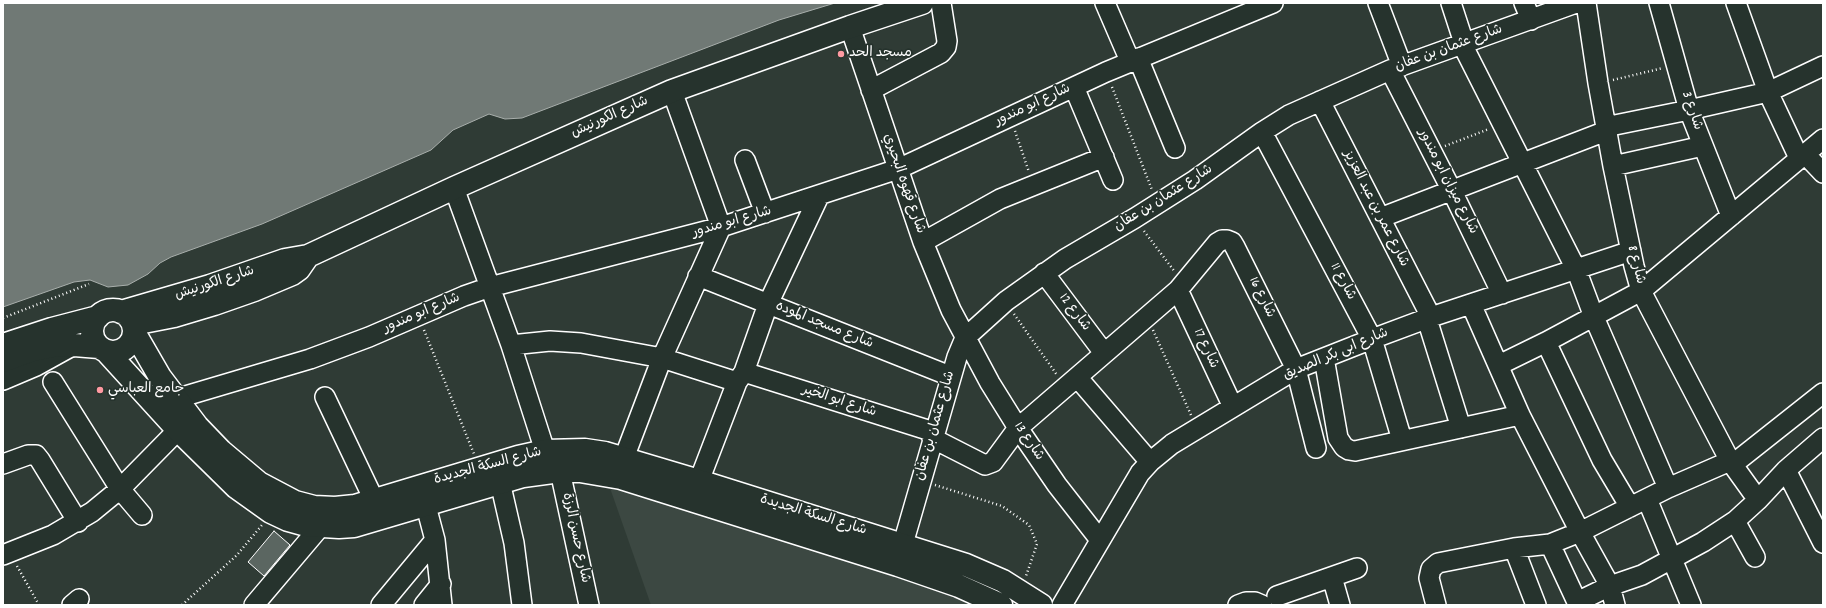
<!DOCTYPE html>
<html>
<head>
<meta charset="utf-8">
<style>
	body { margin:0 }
	#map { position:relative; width:1826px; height:608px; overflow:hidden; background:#2f3b35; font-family:Dekko,sans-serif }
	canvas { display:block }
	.frame { position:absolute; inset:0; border:4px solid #fff; pointer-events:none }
</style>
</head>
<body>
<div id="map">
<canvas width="1826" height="608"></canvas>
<div class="frame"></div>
</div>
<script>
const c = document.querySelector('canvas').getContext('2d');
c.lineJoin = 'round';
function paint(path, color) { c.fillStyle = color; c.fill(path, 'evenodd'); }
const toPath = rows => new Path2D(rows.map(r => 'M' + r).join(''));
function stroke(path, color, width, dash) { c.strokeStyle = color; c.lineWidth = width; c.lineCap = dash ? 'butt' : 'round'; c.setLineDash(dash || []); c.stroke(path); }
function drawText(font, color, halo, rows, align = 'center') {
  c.font = font + ' Dekko,"Playpen Sans Arabic",sans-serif'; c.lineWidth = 3.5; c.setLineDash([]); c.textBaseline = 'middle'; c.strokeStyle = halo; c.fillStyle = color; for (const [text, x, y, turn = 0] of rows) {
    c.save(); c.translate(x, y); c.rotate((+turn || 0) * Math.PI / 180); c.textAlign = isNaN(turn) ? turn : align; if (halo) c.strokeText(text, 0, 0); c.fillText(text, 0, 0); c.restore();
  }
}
paint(toPath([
	[610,488,887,568,975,605,651,605]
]), '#3c4842');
const water = toPath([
	[3,3,835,3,779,20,522,118,505,119,489,114,453,130,431,150,262,224,171,257,160,263,148,274,128,285,108,287,90,280,74,282,3,307,3,3]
]);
paint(water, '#707975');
stroke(water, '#a9afac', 1);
const building = toPath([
	[274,531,290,545,264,576,248,562,274,531]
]);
paint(building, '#5b6661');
stroke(building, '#fff', 1);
const minor = toPath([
	[1105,3,1130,61],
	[1378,3,1402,66],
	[1451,3,1464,43],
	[1524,3,1531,20],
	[1586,3,1598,83,1613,166,1634,266,1641,291,1730,461,1758,500],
	[1659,3,1689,110,1731,216],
	[1736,3,1768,92,1799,158],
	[850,27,923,242,951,310,990,383,1018,428,1057,485,1100,540],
	[1462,44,1576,269,1594,317,1668,488],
	[1138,58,1175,148],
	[1390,70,1452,191,1502,294],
	[1074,87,1113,180],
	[871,90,941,53,946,47,947,41,941,3],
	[1320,101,1431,317],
	[1605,127,1689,110,1768,92,1823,66],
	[1262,132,1372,339,1402,440],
	[1805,154,1823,173],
	[745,160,765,213],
	[1613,166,1703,146],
	[454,188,511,345,545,451],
	[1380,218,1606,131],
	[923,242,1000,199,1104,157],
	[1044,273,1104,353],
	[698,276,950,376],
	[1178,290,1233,407],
	[1471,304,1520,415,1580,532,1610,586,1615,605],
	[1427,319,1461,428],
	[1546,342,1602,460,1630,507],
	[511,345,550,341,581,343,662,358,737,382],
	[1324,358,1338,438,1344,447,1349,450,1355,451,1520,415],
	[1499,365,1546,342,1641,291,1823,139],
	[744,372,934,432],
	[1077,377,1150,462],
	[3,380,36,366,74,345],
	[53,382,120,489,142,515],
	[325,397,374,500],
	[175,399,310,359,369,337,464,296,490,287,721,227,898,169,1106,72,1273,3],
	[932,438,985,465,993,462,1018,428,1178,290,1217,243,1222,240,1227,240,1232,242,1235,247,1296,369,1316,448],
	[624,458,662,358,721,227,672,91],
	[3,464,28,455,36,455,40,460,78,522],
	[1732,465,1823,393],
	[1786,470,1823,543],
	[560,471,589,605],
	[699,481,737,382,744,372,768,304,819,196],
	[500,482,514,543,522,605],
	[1647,499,1691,605],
	[426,506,435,540,442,605],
	[1735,521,1755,557],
	[903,544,957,357,965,338,1006,301,1065,259,1135,218,1195,180,1262,132,1289,115,1390,70,1576,3],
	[1550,544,1577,602],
	[1514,548,1536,605],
	[3,555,53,535,92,512,120,489,178,430],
	[1332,577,1340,605],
	[1277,596,1357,568],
	[72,605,79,599],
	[254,605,320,527],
	[381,605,435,540],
	[424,605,441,584],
	[1062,605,1140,473,1150,462,1172,444,1296,369,1372,339,1431,317,1631,251],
	[1238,605,1246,602,1255,602,1262,605],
	[1436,605,1429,578,1431,569,1438,563,1514,548,1550,544,1580,532,1668,488,1730,461],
	[1578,605,1577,602,1610,586,1642,575,1703,542,1735,521,1758,500,1786,470,1823,438]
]);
const major = toPath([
	'92 331a21 21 0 1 1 42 0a21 21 0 1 1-42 0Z',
	[121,312,210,286,285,260,308,256,454,188,672,91,850,27,922,3],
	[133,324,174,316,214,304,254,290,292,274,299,269,308,256],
	[134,332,160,377,197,426,221,451,259,483,295,502,314,507,335,508,355,506,518,457,545,451,585,450,605,453,699,481,966,565,1003,581,1041,605],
	[3,345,52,329,98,317],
	[106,351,178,430,236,487,271,512,288,520,306,525,339,527,354,526,523,476,560,471,580,471,621,478,898,565,959,586,1001,605],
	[3,361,33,350,53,346,74,345,99,347]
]);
stroke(minor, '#fff', 22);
stroke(major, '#fff', 25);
stroke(toPath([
	[1613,80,1663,68],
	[1112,87,1152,190],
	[1015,131,1029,172],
	[1445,146,1489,129],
	[1144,231,1175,272],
	[1014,314,1057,375],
	[3,318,89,284],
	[424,330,474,454],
	[1153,330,1191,415],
	[935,485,1002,506,1029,525,1037,544,1026,576],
	[17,566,39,605],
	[182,605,237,555,262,525]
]), '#fff', 2.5, [1, 3]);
stroke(minor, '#26332d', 19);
stroke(major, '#26332d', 22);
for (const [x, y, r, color] of [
	[841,54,4,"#ff9aa2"],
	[100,390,4,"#ff9aa2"]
]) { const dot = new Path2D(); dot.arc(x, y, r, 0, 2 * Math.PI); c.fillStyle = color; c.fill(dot); stroke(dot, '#26332d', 1.5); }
drawText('14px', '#fff', '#26332d', [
	["شارع عثمان بن عفان",1449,49,-20],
	["شارع ابو مندور",1033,106,-25],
	["شارع 3",1691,111,71],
	["شارع الكورنيش",610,118,-24],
	["شارع ميزان ابو مندور",1447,182,63],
	["شارع قهوه البحيري",903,184,71],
	["شارع عثمان بن عفان",1164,199,-32],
	["شارع عمر بن عبد العزيز",1375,209,63],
	["شارع ابو مندور",732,223,-16],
	["شارع 8",1635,265,76],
	["شارع 11",1342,282,62],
	["شارع الكورنيش",215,284,-18],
	["شارع 16",1261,298,64],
	["شارع 12",1074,313,53],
	["شارع ابو مندور",422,314,-23],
	["شارع مسجد الموده",824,326,22],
	["شارع 17",1205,349,65],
	["شارع ابى بكر الصديق",1336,355,-23],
	["شارع ابو الخير",839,402,18],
	["شارع عثمان بن عفان",936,426,-74],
	["شارع 13",1028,442,56],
	["شارع السكة الجديدة",488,467,-15],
	["شارع السكة الجديدة",813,516,17],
	["شارع حسن الرزة",575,538,78]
]);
drawText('14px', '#fff', '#26332d', [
	["مسجد الحد",849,54],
	["جامع العباسي",108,390]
], 'left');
</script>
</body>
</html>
